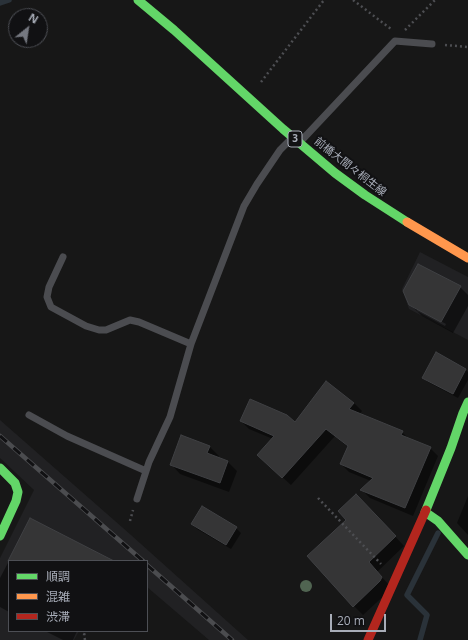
<!DOCTYPE html>
<html>
<head>
<meta charset="utf-8">
<style>
	body { margin:0 }
	#map { position:relative; width:468px; height:640px; overflow:hidden; background:#171717; font-family:"Open Sans","Noto Sans JP",sans-serif }
	canvas { display:block }
	.legend { position:absolute; left:8px; top:560px; width:140px; height:72px; box-sizing:border-box; background:#111113; border:1px solid #4d4f55; margin:0; padding:5px 7px; list-style:none; font-size:12px; color:#a8adb8 }
	.legend li { display:flex; align-items:center; gap:8px; height:20px }
	.legend b { width:20px; border:1px solid #4d4f55 }
	.north { position:absolute; left:8px; top:8px; width:40px; height:40px; box-sizing:border-box; background:#111113; border:1px solid #4d4f55; border-radius:50%; rotate:30deg; font-size:11px; font-weight:700; line-height:16px; text-align:center; color:#a8adb8 }
	.north::after { content:''; display:block; margin:auto; width:14px; height:18px; background:#757880; clip-path:polygon(50% 0,100% 100%,50% 72%,0 100%) }
	.scale { position:absolute; left:330px; top:614px; width:56px; height:18px; box-sizing:border-box; border:2px solid #a8adb8; border-top:0; padding-left:5px; font-size:12px; line-height:14px; white-space:nowrap; color:#a8adb8; -webkit-text-stroke:3px #111113; paint-order:stroke }
</style>
</head>
<body>
<div id="map">
<canvas width="468" height="640"></canvas>
<ul class="legend">
<li><b style="height:5px;background:#63d668"></b>順調</li>
<li><b style="height:5px;background:#ff974d"></b>混雑</li>
<li><b style="height:5px;background:#b3261e"></b>渋滞</li>
</ul>
<div class="north">N</div>
<div class="scale">20 m</div>
</div>
<script>
const c = document.querySelector('canvas').getContext('2d');
c.lineJoin = 'round';
function paint(path, color) { c.fillStyle = color; c.fill(path, 'evenodd'); }
const toPath = rows => new Path2D(rows.map(r => 'M' + r).join(''));
function stroke(path, color, width, dash) { c.strokeStyle = color; c.lineWidth = width; c.lineCap = dash ? 'butt' : 'round'; c.setLineDash(dash || []); c.stroke(path); }
function drawText(font, color, halo, rows, align = 'center') {
  c.font = font + ' "Open Sans","Noto Sans JP",sans-serif'; c.lineWidth = 4; c.setLineDash([]); c.textBaseline = 'middle'; c.strokeStyle = halo; c.fillStyle = color; for (const [text, x, y, turn = 0] of rows) {
    c.save(); c.translate(x, y); c.rotate((+turn || 0) * Math.PI / 180); c.textAlign = isNaN(turn) ? turn : align; if (halo) c.strokeText(text, 0, 0); c.fillText(text, 0, 0); c.restore();
  }
}
paint(toPath([
	[420,252,468,277,468,340,409,309,402,289],
	[0,420,131,535,248,640,209,640,147,587,147,561,118,561,117,560,116,561,9,561,9,631,79,631,74,640,0,640,0,558,34,490,0,458]
]), '#212123');
paint(toPath([
	[460,287,468,295,468,306,453,333,422,316,410,304],
	[417,308,446,324,445,326,417,311],
	[436,354,466,370,468,372,468,380,458,398,428,382,423,378],
	[326,383,354,403,362,411,359,415,402,432,409,439,430,448,438,456,413,516,370,498,362,490,371,481,349,472,341,464,348,447,335,436,291,485,258,455,273,439,249,429,241,421,295,423],
	[210,447,219,456,218,458,228,462,237,471,229,492,180,474,171,464],
	[468,496,468,535,457,523],
	[365,504,404,546,377,572,391,587,389,591,363,615,354,606],
	[31,519,107,561,9,561,9,612,0,607,0,578],
	[192,524,236,528,241,533,231,549,197,529],
	[45,631,77,631,73,640,63,640]
]), '#0007');
stroke(toPath([
	[0,3,9,0],
	[420,640,427,615,407,595,438,533]
]), '#2a3239', 5.5);
const building = toPath([
	[418,264,461,286,441,322,409,305,403,291,418,264],
	[436,352,466,369,453,394,422,378,436,352],
	[326,381,354,403,349,409,403,431,401,435,431,447,405,508,360,490,373,478,340,464,348,446,326,429,282,478,257,455,274,436,240,421,250,399,287,415,295,422,326,381],
	[181,435,210,446,207,453,228,461,220,483,170,465,181,435],
	[356,494,396,536,369,562,382,577,380,581,353,607,307,556,346,520,338,511,356,494],
	[202,506,237,527,226,545,191,524,202,506],
	[30,518,114,561,8,561,30,518]
]);
paint(building, '#353536');
stroke(building, '#3f4043', 1);
stroke(toPath([
	[353,0,391,29],
	[405,30,435,0],
	[445,45,468,47],
	[261,82,324,0],
	[318,498,381,564],
	[130,521,133,510],
	[85,640,84,635,86,631]
]), '#4d4e52', 2.5, [2, 3]);
stroke(toPath([
	[301,141,395,41,432,44],
	[63,257,49,287,47,297,51,307,86,326,99,330,106,330,130,320,139,322,191,344],
	[29,415,67,436,146,471],
	[137,499,149,462,170,417,191,344,244,206,257,184,280,150,291,139]
]), '#4b4c50', 7);
stroke(toPath([
	[138,0,174,30,283,129,335,173,365,195,407,222],
	[0,468,15,483,18,492,16,501,0,536],
	[426,510,451,448,463,413,468,402],
	[425,512,438,521,468,555]
]), '#63d668', 9);
stroke(toPath([
	[407,222,468,258]
]), '#ff974d', 9);
stroke(toPath([
	[368,640,426,510]
]), '#b3261e', 9);
const rail = toPath([
	[0,436,143,561],
	[147,565,232,640]
]);
stroke(rail, '#4b4c4f', 4.5);
stroke(rail, '#111113', 3, [9]);
c.fillStyle = '#506451';
for (const [x, y] of [
	[306,586]
]) { c.beginPath(); c.arc(x, y, 6, 0, 2 * Math.PI); c.fill(); }
for (const [x, y, w] of [
	[295,139,14]
]) { const box = new Path2D(); box.roundRect(x - w / 2, y - 8, w, 16, 3); c.fillStyle = '#111113'; c.fill(box); stroke(box, '#a8adb8', 1); }
drawText('bold 10px', '#a8adb8', null, [
	["3",295,139]
]);
drawText('11px', '#a8adb8', '#111113', [
	["前橋大間々桐生線",350,167,38]
]);
</script>
</body>
</html>
